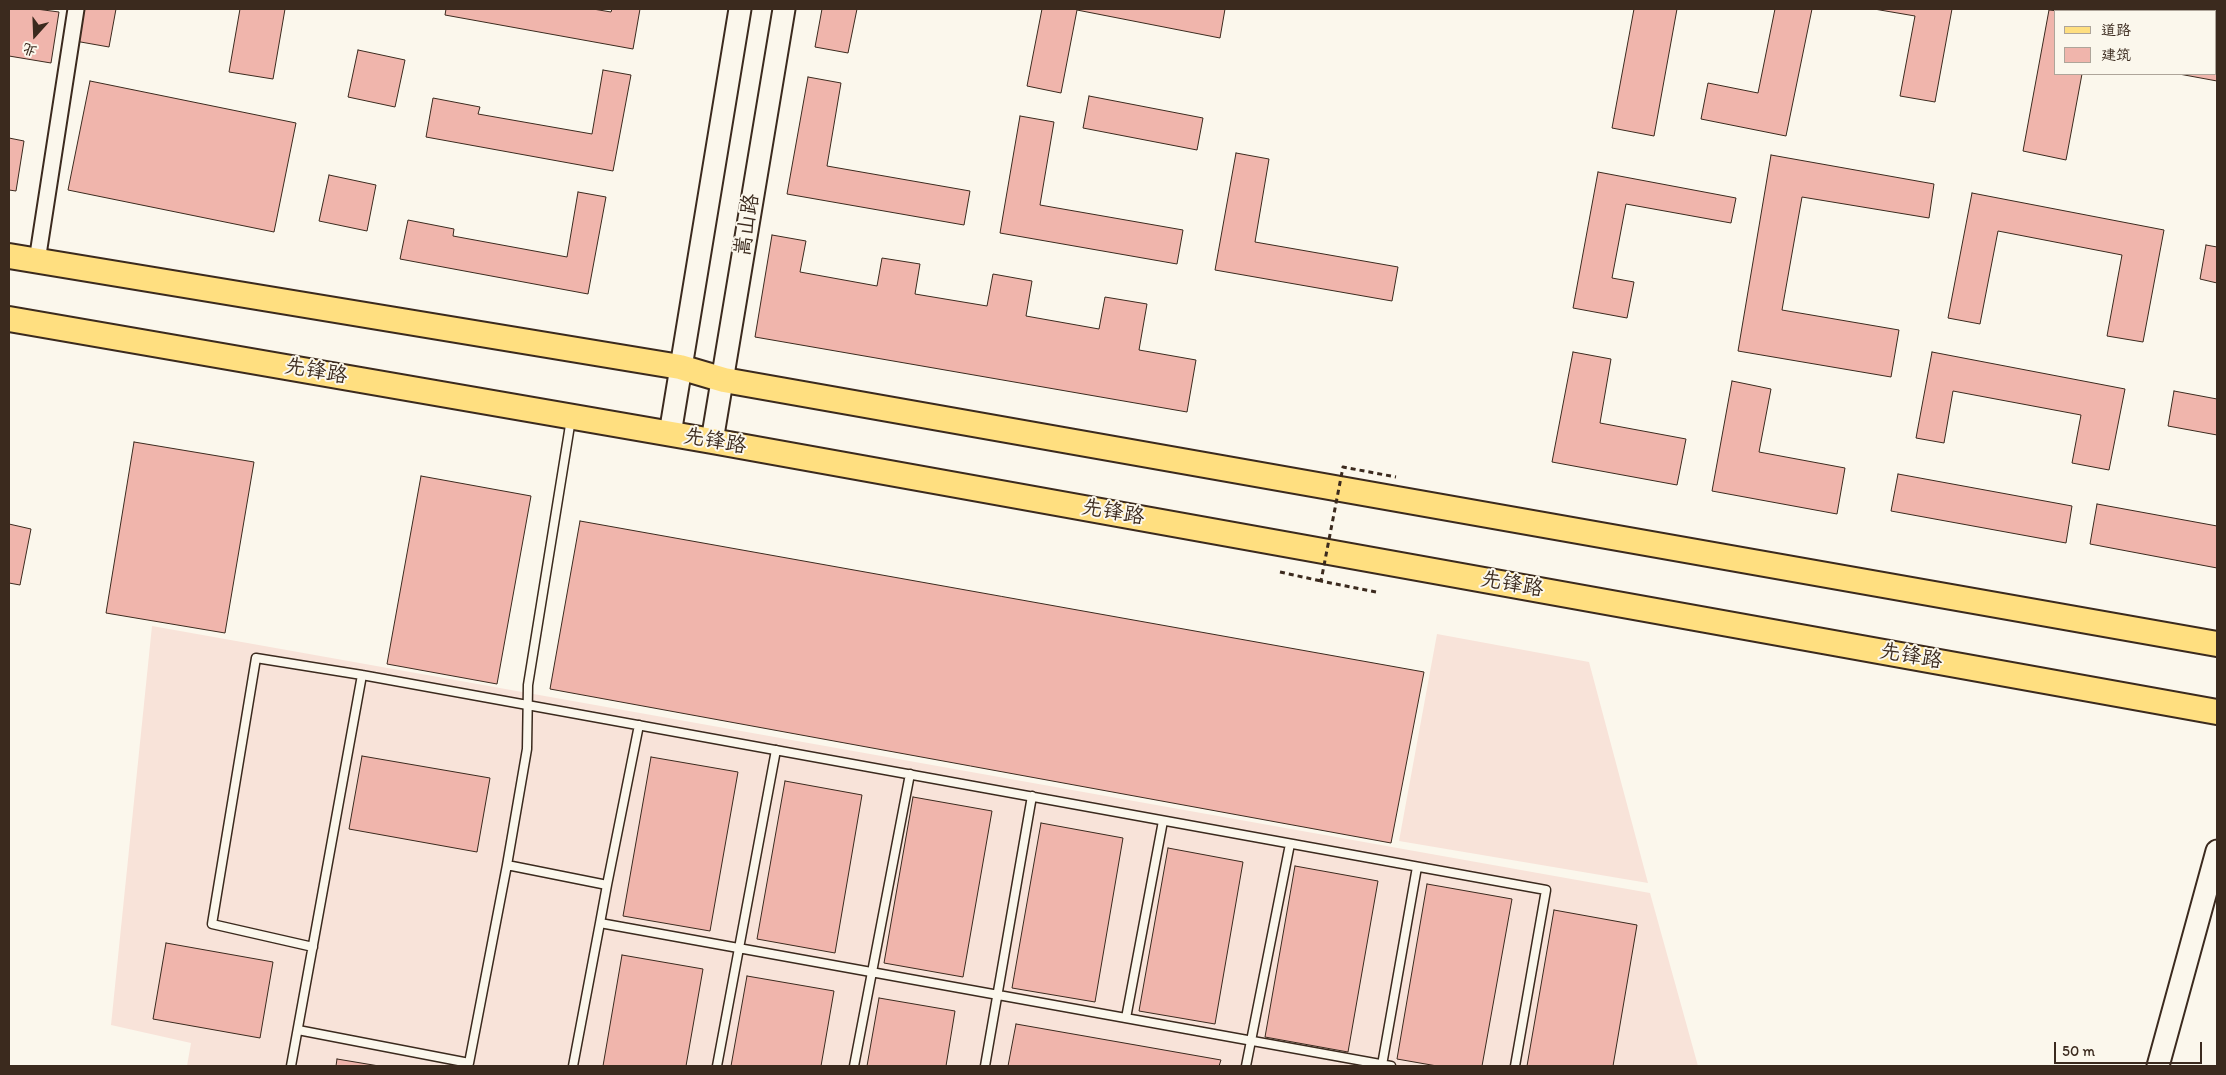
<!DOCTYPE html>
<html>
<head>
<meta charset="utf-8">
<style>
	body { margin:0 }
	#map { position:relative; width:2226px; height:1075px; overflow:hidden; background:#fbf7ec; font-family:Itim,"LXGW WenKai TC",sans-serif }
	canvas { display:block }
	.frame { position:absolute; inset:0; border:10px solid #3b2a1e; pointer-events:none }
	.legend { position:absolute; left:2054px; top:10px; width:162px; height:65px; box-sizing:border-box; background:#fbf7ec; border:1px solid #aea59a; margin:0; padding:6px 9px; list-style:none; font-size:15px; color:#3b2a1e }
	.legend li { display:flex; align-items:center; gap:10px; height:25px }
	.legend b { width:25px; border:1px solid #aea59a }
	.north { position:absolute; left:10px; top:10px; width:50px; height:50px; -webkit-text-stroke:4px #fbf7ec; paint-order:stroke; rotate:200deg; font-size:14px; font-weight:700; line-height:20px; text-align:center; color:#3b2a1e }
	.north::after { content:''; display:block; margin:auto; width:18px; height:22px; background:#3b2a1e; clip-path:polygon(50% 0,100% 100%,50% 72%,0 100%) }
	.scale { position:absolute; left:2054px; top:1042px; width:148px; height:22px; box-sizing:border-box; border:2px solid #3b2a1e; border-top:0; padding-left:6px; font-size:15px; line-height:18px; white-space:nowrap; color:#3b2a1e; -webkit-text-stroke:4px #fbf7ec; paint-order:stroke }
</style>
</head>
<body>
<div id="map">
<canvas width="2226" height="1075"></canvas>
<div class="frame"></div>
<ul class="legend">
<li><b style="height:6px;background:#ffdf80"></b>道路</li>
<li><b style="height:14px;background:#f0b5ac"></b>建筑</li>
</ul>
<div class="north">北</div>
<div class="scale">50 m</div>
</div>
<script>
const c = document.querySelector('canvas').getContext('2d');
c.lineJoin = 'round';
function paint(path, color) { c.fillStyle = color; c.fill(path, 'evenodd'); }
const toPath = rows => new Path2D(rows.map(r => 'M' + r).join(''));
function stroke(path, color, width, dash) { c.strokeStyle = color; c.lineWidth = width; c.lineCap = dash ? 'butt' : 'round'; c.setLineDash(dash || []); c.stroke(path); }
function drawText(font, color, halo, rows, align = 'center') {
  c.font = font + ' Itim,"LXGW WenKai TC",sans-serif'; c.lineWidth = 4; c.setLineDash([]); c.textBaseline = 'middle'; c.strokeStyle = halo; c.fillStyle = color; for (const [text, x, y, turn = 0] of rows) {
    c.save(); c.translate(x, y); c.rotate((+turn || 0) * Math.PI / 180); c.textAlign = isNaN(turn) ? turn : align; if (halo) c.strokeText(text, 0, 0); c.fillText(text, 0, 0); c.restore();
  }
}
paint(toPath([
	[152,626,1650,893,1698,1066,187,1066,191,1043,111,1025],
	[1437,634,1589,662,1648,883,1399,841]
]), '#f8e3d9');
const building = toPath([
	[9,9,36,9,59,12,51,63,9,56,9,9],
	[80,9,116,9,109,47,75,41,80,9],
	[240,9,285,9,273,79,229,72,240,9],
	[446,9,593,9,611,12,612,9,640,9,633,49,445,15,446,9],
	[822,9,857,9,848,53,815,47,822,9],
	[1042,9,1225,9,1220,38,1077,10,1061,93,1027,86,1042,9],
	[1634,9,1677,9,1654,136,1612,128,1634,9],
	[1775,9,1812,9,1786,136,1701,119,1708,83,1758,93,1775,9],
	[1874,9,1952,9,1935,102,1900,96,1915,16,1874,9],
	[2049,10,2058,11,2055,11,2055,74,2082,74,2066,160,2023,151,2049,10],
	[2215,41,2217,41,2217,81,2179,74,2215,74,2215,41],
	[358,50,405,60,395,107,348,97,358,50],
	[603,70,631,75,613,171,426,137,433,98,480,107,478,114,592,134,603,70],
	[808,77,841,83,827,166,970,191,964,225,787,194,808,77],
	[90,81,296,123,274,232,68,190,90,81],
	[1089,96,1203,118,1197,150,1083,128,1089,96],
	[1020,116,1054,122,1040,205,1183,230,1177,264,1000,233,1020,116],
	[9,138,24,141,16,191,9,190,9,138],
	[1236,153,1269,159,1255,242,1398,267,1392,301,1215,270,1236,153],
	[1771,155,1934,184,1929,218,1802,197,1782,310,1899,330,1891,377,1738,351,1771,155],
	[1598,172,1736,198,1731,223,1626,204,1612,278,1634,282,1627,318,1573,308,1598,172],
	[329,175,376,185,367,231,319,221,329,175],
	[578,192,606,197,588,294,400,259,408,220,454,229,453,236,567,257,578,192],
	[1972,193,2164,230,2143,342,2107,336,2122,255,1998,231,1980,324,1948,318,1972,193],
	[772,235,806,241,800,272,877,286,882,258,920,264,915,294,987,306,993,274,1032,281,1026,316,1099,329,1105,297,1147,304,1139,350,1196,360,1187,412,755,337,772,235],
	[2206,245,2217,247,2217,283,2200,279,2206,245],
	[1573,352,1611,359,1600,423,1686,439,1677,485,1552,462,1573,352],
	[1932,352,2125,389,2109,470,2072,463,2081,415,1953,391,1944,443,1916,438,1932,352],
	[1732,381,1771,389,1759,452,1845,468,1837,514,1712,491,1732,381],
	[2174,391,2217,399,2217,435,2168,426,2174,391],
	[134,442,254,462,225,633,106,613,134,442],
	[1898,474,2072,506,2066,543,1891,511,1898,474],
	[421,476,531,496,497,684,387,664,421,476],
	[2097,504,2217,526,2217,568,2090,544,2097,504],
	[580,521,1424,672,1391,843,550,689,580,521],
	[9,524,31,529,20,585,9,583,9,524],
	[362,756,490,778,477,852,349,829,362,756],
	[651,757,738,772,710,931,623,916,651,757],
	[785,781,862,795,835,953,757,939,785,781],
	[913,797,992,811,963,977,884,963,913,797],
	[1041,823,1123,838,1095,1002,1012,988,1041,823],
	[1168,848,1243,862,1215,1024,1139,1011,1168,848],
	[1295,866,1378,881,1348,1052,1265,1037,1295,866],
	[1427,884,1512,899,1482,1066,1437,1066,1397,1059,1427,884],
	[1554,910,1637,925,1613,1066,1527,1066,1554,910],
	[166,943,273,962,260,1038,153,1019,166,943],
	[622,955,703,969,686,1066,603,1066,622,955],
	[747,976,834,991,821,1066,731,1066,747,976],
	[879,998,955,1011,946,1066,867,1066,879,998],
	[1016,1024,1221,1060,1219,1066,1008,1066,1016,1024],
	[337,1059,379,1066,336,1066,337,1059]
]);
paint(building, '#f0b5ac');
stroke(building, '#3b2a1e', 1);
const service = toPath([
	[571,419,528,685,527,749,507,865,607,885,600,923,1391,1066],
	[607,885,639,725],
	[313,947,212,924,256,658,362,675,1546,890,1515,1066],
	[1126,1018,1163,821],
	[298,1030,469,1063,507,865],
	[1382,1065,1417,867],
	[291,1066,362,675],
	[573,1066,600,923],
	[717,1066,776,750],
	[854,1066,910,774],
	[985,1066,1032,796],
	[1246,1066,1290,844]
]);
const minor = toPath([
	[37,261,76,9]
]);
const secondary = toPath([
	[670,434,740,9],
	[712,441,784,9],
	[2158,1066,2217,851]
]);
const primary = toPath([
	[9,256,680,367,724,380,2217,644],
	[9,319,712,441,2217,712]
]);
stroke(service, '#3b2a1e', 11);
stroke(minor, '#3b2a1e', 19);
stroke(secondary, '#3b2a1e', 25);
stroke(primary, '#3b2a1e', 28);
stroke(toPath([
	[1280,572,1321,581]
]), '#3b2a1e', 3, [5, 4]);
stroke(service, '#fbf7ec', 8);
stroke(minor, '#fbf7ec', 15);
stroke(secondary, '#fbf7ec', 21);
stroke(primary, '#ffdf80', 24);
stroke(toPath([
	[1376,592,1321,581,1343,467,1396,477]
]), '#3b2a1e', 3, [5, 4]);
drawText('21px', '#3b2a1e', '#fbf7ec', [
	["嵩山路",748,225,-81],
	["先锋路",316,372,10],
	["先锋路",715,442,10],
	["先锋路",1113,513,10],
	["先锋路",1512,585,10],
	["先锋路",1911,657,10]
]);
</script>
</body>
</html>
